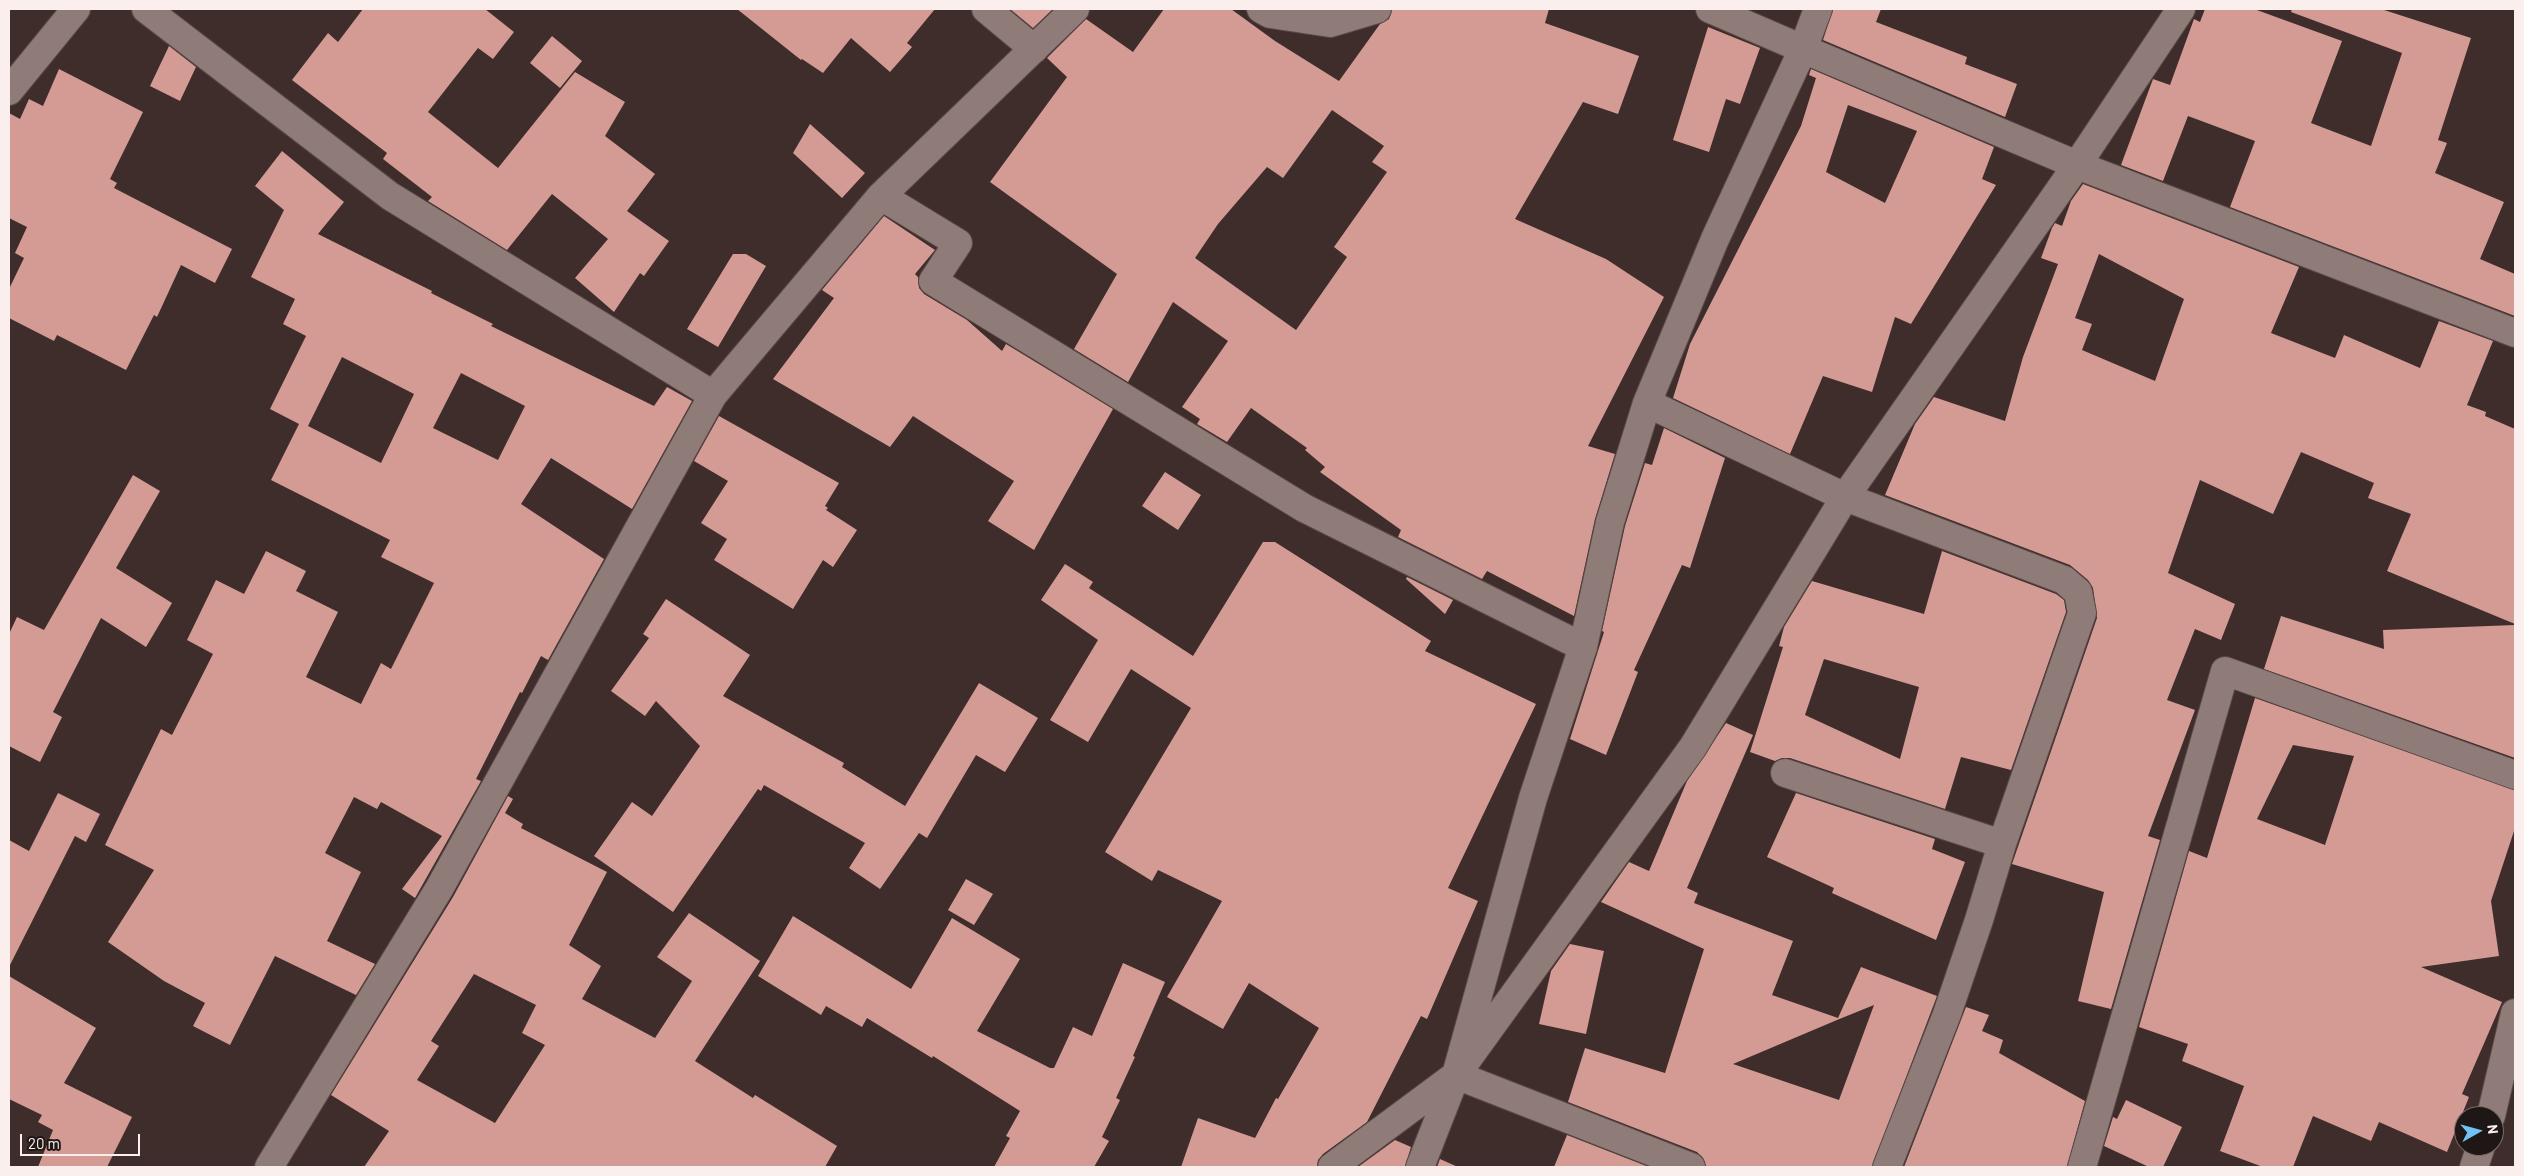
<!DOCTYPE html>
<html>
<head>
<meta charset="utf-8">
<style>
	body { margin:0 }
	#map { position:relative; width:2524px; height:1176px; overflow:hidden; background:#3e2d2b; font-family:Barlow,sans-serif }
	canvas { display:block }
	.frame { position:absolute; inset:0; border:10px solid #fbefee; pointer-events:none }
	.north { position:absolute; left:2454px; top:1106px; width:50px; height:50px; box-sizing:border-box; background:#1f1716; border:1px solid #776d6c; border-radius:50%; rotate:83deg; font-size:14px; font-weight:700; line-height:20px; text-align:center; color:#fbefee }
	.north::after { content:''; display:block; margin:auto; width:18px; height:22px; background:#70c2f4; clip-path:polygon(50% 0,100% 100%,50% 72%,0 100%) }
	.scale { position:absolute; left:20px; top:1134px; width:120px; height:22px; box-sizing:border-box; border:2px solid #fbefee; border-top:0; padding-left:6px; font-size:15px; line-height:18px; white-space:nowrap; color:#fbefee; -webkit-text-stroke:4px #1f1716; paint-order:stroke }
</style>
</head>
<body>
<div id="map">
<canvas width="2524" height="1176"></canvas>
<div class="frame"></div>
<div class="north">N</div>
<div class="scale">20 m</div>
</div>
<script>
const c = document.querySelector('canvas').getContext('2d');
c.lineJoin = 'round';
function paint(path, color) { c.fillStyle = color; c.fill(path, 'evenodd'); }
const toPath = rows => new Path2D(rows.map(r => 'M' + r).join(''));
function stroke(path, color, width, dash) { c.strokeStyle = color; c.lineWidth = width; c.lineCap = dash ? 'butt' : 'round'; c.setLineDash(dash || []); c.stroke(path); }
paint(toPath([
	[363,9,485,9,514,32,493,59,478,48,428,112,498,168,575,72,625,102,605,136,655,174,627,211,669,241,644,276,640,273,614,312,575,278,608,239,552,194,507,250,428,201,432,197,383,159,387,153,292,80,328,33,338,42],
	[737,9,935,9,907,43,912,47,890,72,851,38,823,73,802,59,801,60],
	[1010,9,1053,9,1033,28],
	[1164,9,1231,9,1275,41,1339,81,1380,24,1389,19,1392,9,1549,9,1545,23,1639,56,1618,114,1583,102,1515,219,1606,259,1664,297,1588,446,1615,454,1595,519,1574,616,1487,571,1482,579,1398,537,1401,530,1320,472,1325,467,1305,450,1307,448,1251,408,1227,442,1197,424,1200,419,1182,407,1228,341,1173,302,1128,382,1074,349,1117,274,990,182,1067,77,1047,58,1086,19,1133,52],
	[1332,110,1384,146,1372,162,1387,172,1334,247,1347,257,1296,330,1195,258,1218,224,1267,167,1283,178],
	[1833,9,1881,9,1876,22,1967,57,1965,64,2017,84,2005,117,1823,40],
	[2205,9,2254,9,2342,41,2311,123,2371,146,2402,53,2291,12,2292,9,2381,9,2471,38,2438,140,2447,143,2435,173,2504,202,2480,259,2515,274,2515,316,2230,207,2255,141,2188,116,2163,181,2121,165,2153,79,2170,85,2194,19,2200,22],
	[1708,27,1760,48,1740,104,1726,99,1709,152,1673,140],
	[552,36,582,61,560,88,530,63],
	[169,46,196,67,180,101,150,86],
	[59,69,143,112,110,179,117,183,114,188,232,249,215,283,181,265,157,317,154,315,126,370,57,335,54,341,9,318,9,289,24,258,15,253,27,227,9,218,9,113,20,119,29,99,43,106],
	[1811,69,1994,147,1982,179,1996,185,1911,324,1895,317,1872,392,1823,376,1790,454,1673,398,1690,344,1801,126,1816,78,1809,75],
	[1848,105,1917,131,1885,203,1826,172],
	[810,124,865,173,842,198,793,153],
	[282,151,344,202,318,234,432,291,431,293,493,324,491,326,654,406,667,387,692,401,632,509,551,458,521,504,604,559,548,660,541,656,522,693,520,692,476,779,481,781,415,898,402,889,442,836,381,802,377,809,354,797,325,853,361,872,327,941,375,964,356,995,275,956,230,1045,193,1026,205,1003,164,981,108,942,154,870,105,845,161,729,172,735,213,654,187,640,216,580,244,594,266,551,306,571,296,591,338,612,306,677,361,704,381,663,391,669,434,583,381,557,390,540,271,480,299,424,270,409,306,336,283,324,295,299,251,277,284,210,255,186],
	[342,357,414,394,381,463,308,426],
	[461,373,525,406,498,460,433,428],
	[2083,184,2299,267,2271,333,2335,358,2344,335,2420,368,2439,321,2493,341,2467,405,2486,412,2485,416,2515,429,2515,624,2387,571,2411,514,2368,498,2374,483,2301,452,2273,514,2200,480,2168,573,2235,604,2221,640,2195,629,2167,700,2195,710,2148,836,2160,840,2111,1009,2078,1001,2104,892,2012,864,2097,618,2093,588,2088,580,2070,565,1885,495,1915,424,1934,397,2005,421,2023,357,2058,264,2041,258,2052,228,2055,223,2062,226,2071,201],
	[2099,254,2184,299,2155,381,2082,350,2092,324,2075,318],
	[884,216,935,250,915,274,918,277,919,288,924,294,967,320,1002,351,1006,344,1113,409,1034,550,988,521,1014,481,913,416,890,447,773,379,834,298,822,290],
	[733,254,746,254,766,266,718,347,687,329],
	[719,416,839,483,825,506,828,508,826,510,857,530,833,567,823,560,793,609,714,560,727,539,701,523,728,481,694,461],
	[1664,428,1725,458,1690,568,1682,565,1634,670,1638,672,1606,755,1570,739,1604,632,1602,631,1625,526,1645,463,1652,465],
	[1165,472,1201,495,1178,530,1142,506],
	[133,475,160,491,116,568,172,603,146,647,101,618,53,712,62,717,40,762,9,746,9,634,17,617,44,630],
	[1263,542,1275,542,1431,641,1425,651,1536,704,1448,888,1478,901,1427,1019,1421,1016,1367,1122,1323,1154,1318,1160,1317,1167,1181,1167,1198,1118,1255,1138,1276,1098,1278,1099,1319,1028,1249,983,1223,1029,1167,997,1222,901,1158,870,1152,881,1105,852,1191,708,1131,669,1088,742,1050,720,1098,640,1041,600,1065,564,1093,582,1089,588,1193,656],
	[1942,551,2056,594,2064,600,2066,612,2011,770,1961,757,1945,809,1790,758,1782,758,1775,761,1750,752,1783,647,1779,646,1784,627,1812,581,1924,614],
	[1824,659,1919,687,1900,759,1805,715],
	[1407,577,1453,600,1445,614,1406,579],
	[666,599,750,655,723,696,844,763,842,767,905,806,979,683,1038,718,1005,772,976,755,927,838,919,833,880,889,849,868,865,843,764,785,761,791,758,789,673,912,594,856,632,802,652,816,700,746,656,701,645,716,611,691,649,638,643,634],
	[2281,616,2384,649,2383,630,2515,625,2515,758,2264,669],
	[2255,698,2515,790,2515,828,2491,901,2499,956,2421,967,2502,1002,2462,1094,2469,1097,2447,1152,2379,1122,2371,1141,2313,1116,2293,1167,2263,1167,2220,1151,2244,1086,2182,1061,2188,1044,2139,1027,2189,851,2207,858],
	[2293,745,2354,756,2325,845,2257,819],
	[1726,723,1753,735,1687,888,1698,893,1694,903,1793,941,1772,995,1838,1018,1861,967,1937,996,1872,1167,1706,1167,1703,1158,1697,1152,1568,1102,1585,1048,1665,1073,1704,949,1601,902,1629,862,1649,871,1687,781],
	[1874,1005,1839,1100,1733,1064,1837,1020],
	[58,793,100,814,86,842,75,836,9,967,9,840,29,851],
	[1796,793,1935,839,1932,849,1965,862,1936,940,1832,893,1834,888,1767,857],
	[508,796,513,799,505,813,523,824,521,828,607,872,569,945,601,966,582,999,655,1038,692,981,657,957,689,913,760,961,695,1061,753,1098,755,1095,837,1146,825,1167,364,1167,389,1131,331,1095,453,897],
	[474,974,536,1005,522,1033,545,1045,495,1123,417,1080,439,1046,431,1041],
	[966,879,993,894,974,925,948,910],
	[793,916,911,989,952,918,1020,959,977,1031,1050,1068,1054,1068,1073,1027,1092,1036,1123,963,1165,982,1133,1056,1135,1057,1116,1098,1120,1100,1102,1137,1109,1141,1094,1167,994,1167,1010,1138,1006,1136,1020,1111,933,1056,932,1058,867,1018,862,1027,826,1006,821,1015,758,976],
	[1570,944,1604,951,1586,1034,1539,1024,1551,971],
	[9,976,96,1028,64,1083,132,1117,107,1167,38,1167,53,1130,38,1122,42,1115,9,1099],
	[1966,1007,1989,1015,1982,1031,2003,1040,1999,1053,2085,1101,2067,1167,1904,1167],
	[2126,1100,2182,1127,2163,1167,2149,1167,2104,1146,2113,1117,2117,1119],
	[1567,1135,1649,1167,1554,1167],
	[1395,1140,1411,1147,1405,1167,1358,1167],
	[1440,1159,1458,1167,1437,1167]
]), '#d49b94');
const minor = toPath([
	[146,9,390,196,713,395],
	[986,9,1034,49],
	[1261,9,1270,14,1330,23,1377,9],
	[1818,9,1803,49,2077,165,2515,333],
	[9,91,76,9],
	[881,196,958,243,933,281,1304,508,1583,647],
	[1647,403,1845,497,2064,580,2078,592,2082,613,2002,844,1979,920,1947,1014,1887,1167],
	[1785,773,2002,844],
	[1456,1075,1691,1167],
	[269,1167,439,889,713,395,881,196,1075,9],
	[1332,1167,1456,1075,1693,747,1845,497,2077,165,2181,9],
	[1420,1167,1456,1075,1533,798,1583,647,1610,522,1647,403,1715,239,1803,49,1710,9],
	[2082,1167,2225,671,2515,775]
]);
const tertiary = toPath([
	[2491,1116,2515,1013],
	[2474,1167,2481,1146]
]);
stroke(minor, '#584948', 30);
stroke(tertiary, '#584948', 30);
stroke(minor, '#8f7b78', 28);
stroke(tertiary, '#8f7b78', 28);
</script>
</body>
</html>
